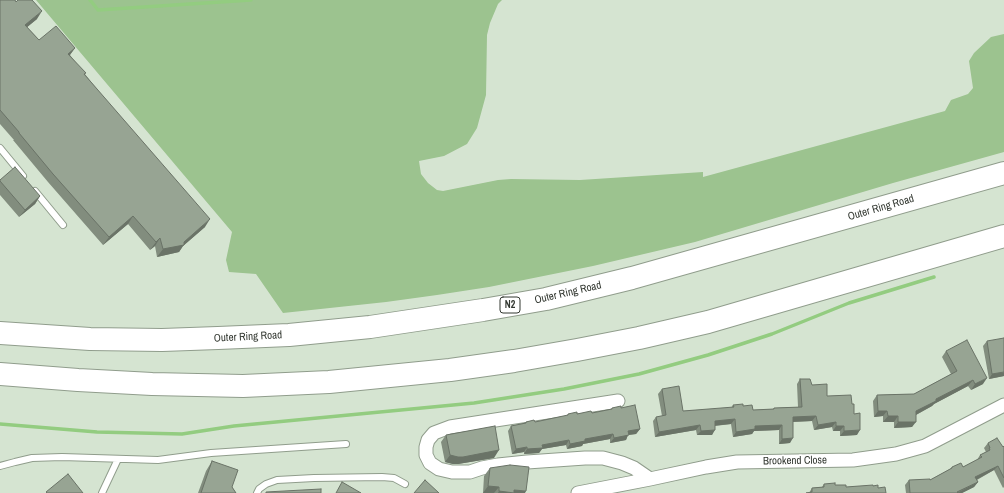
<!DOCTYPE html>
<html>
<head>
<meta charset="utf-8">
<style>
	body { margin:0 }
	canvas { display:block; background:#d5e4d1 }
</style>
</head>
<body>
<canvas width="1004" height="493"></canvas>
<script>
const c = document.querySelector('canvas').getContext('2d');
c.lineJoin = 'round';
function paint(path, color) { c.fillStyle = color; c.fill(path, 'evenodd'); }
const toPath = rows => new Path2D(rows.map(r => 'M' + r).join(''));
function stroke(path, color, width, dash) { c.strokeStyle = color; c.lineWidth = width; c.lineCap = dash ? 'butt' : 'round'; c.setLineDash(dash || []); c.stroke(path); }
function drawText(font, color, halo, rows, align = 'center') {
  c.font = font + ' "Archivo Narrow",sans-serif'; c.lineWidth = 3; c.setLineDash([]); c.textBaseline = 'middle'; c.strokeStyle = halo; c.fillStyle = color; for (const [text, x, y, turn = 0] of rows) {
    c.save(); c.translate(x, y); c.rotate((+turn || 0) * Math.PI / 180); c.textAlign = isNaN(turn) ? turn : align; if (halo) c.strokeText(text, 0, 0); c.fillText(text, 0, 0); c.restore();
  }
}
paint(toPath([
	[36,0,502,0,498,4,490,23,487,35,486,95,477,128,467,144,444,156,419,161,421,174,428,183,437,190,443,191,498,180,511,179,580,180,703,172,703,177,945,111,951,100,968,94,973,88,969,61,974,53,991,37,1004,34,1004,152,893,183,695,242,593,266,489,287,437,295,386,302,283,313,256,274,229,272,226,260,232,232]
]), '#9cc38f');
stroke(toPath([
	[90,0,98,10,251,0],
	[0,424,97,432,182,434,234,426,474,403,564,389,639,374,708,355,772,334,849,303,934,277]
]), '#93cc80', 3.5);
const lane = toPath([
	[0,148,23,176],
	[35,191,63,225],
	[0,466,15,462,32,458,62,457,158,460,211,453,346,444],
	[102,493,118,459],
	[257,493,259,489,266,484,277,480,314,478,382,477,394,478,405,484]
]);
const street = toPath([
	[618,401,450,427,434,433,428,440,426,447,426,455,430,463,439,469,452,472,470,472,482,468,498,465,527,462,585,458,603,458,622,463,634,468,650,479],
	[578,493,650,479,706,467,737,462,853,460,896,454,925,446,1004,405]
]);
const highway = toPath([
	[0,333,90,339,162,340,218,338,289,335,370,327,483,310,546,299,632,278,1004,173],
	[0,374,78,380,152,384,243,386,329,382,450,370,514,361,577,350,639,338,708,322,1004,236]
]);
stroke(lane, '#909d8c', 8);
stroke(street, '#909d8c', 15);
stroke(highway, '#909d8c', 24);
stroke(lane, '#fff', 6);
stroke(street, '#fff', 13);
stroke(highway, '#fff', 22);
paint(toPath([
	[0,0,16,2,37,19,27,27,39,40,75,48,70,55,205,227,183,246,179,252,157,257,155,246,150,250,128,224,103,245,48,182,13,140,14,140,0,124],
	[0,180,40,196,35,204,19,217,0,195],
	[987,341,1004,376,989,379,983,346],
	[946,351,983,384,971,390,968,386,934,404,932,406,916,415,912,427,894,428,894,422,883,422,883,416,874,417,873,401,877,395,914,394,951,374,942,357],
	[800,379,812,385,827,396,852,404,854,414,857,435,840,436,840,431,833,431,832,427,814,430,812,421,793,422,790,443,779,444,779,430,754,431,752,434,733,437,731,424,715,426,712,435,697,435,696,430,655,437,653,421,656,417,662,416,658,394,662,389,683,411,731,408,733,405,743,406,753,410,773,409,774,408,798,407,797,384],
	[612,408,621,408,640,429,636,434,628,435,626,440,610,443,610,439,583,444,582,446,567,449,566,445,542,449,539,453,524,454,524,452,512,454,508,431,511,426,524,423,526,422,535,422,567,416,568,414,592,413,611,410],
	[446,435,494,458,458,464,453,464,445,462,441,442],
	[988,443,1003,447,1004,446,1004,487,1003,488,994,470,977,480,978,482,974,487,962,493,906,493,905,485,909,480,930,480,950,469,952,467,963,467,977,460,980,455,986,452,984,448],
	[212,461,232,487,236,493,198,493,206,471],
	[490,468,525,493,483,493,484,476],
	[824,484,846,487,873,486,878,488,809,493,812,488,822,487]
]), '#828d7e');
paint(toPath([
	[42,11,37,19,20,33,25,25],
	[75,48,69,56,68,54],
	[40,196,35,204,19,217,25,210],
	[133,216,128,224,103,245,109,237],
	[210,219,205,227,183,246,179,252,157,257,163,249,184,242],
	[160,238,155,246,150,250,156,242],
	[1004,372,1004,376,989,379,992,374],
	[987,378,983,384,971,390,975,384],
	[973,380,968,386,934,404,932,406,912,417,916,411,936,399],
	[878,411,887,411,883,416,874,417],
	[816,416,812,421,789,422,793,417],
	[888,416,898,416,894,422,883,422],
	[735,419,731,424,711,426,715,421],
	[836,422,832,427,814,430,818,425],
	[898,422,916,422,912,427,894,428],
	[700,425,696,430,655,437,659,432],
	[782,425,779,430,754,431,752,434,733,437,736,432,755,426],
	[836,426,844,426,840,431,833,431],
	[640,429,636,434,628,435,626,440,610,443,614,438,628,431],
	[715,430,712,435,697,435,701,431],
	[860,430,857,435,840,436,844,431],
	[613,434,610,439,583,444,582,446,567,449,570,444,585,439],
	[793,438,790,443,779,444,782,439],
	[569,440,566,445,542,449,539,453,524,454,527,449,542,445],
	[527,447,524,452,512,454,516,449],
	[499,450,494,458,458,464,453,464,445,462,450,455],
	[998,466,994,470,972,482,975,477],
	[978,482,974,487,962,493,957,493],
	[488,486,499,487,494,493,483,493],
	[514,490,526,491,525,493,498,493,499,491]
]), '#6a7367');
const building = toPath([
	[0,0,15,0,16,2,18,0,32,0,42,11,25,25,39,40,56,26,75,48,68,54,86,73,84,74,210,219,184,242,184,245,163,249,160,238,156,242,133,216,109,237,53,174,19,133,19,132,0,110,0,0],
	[15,167,40,196,25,210,0,181,0,180,15,167],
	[1004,338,1004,372,992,374,987,341,1004,338],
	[967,340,987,378,975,384,973,380,936,399,936,401,916,411,916,422,898,422,898,416,888,416,887,411,878,411,877,395,914,394,957,371,946,351,967,340],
	[800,379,810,379,812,385,827,384,827,396,851,395,852,404,854,404,854,414,860,413,860,430,844,431,844,426,836,426,836,422,818,425,816,416,793,417,793,438,782,439,782,425,755,426,755,429,736,432,735,419,715,421,715,430,701,431,700,425,659,432,656,417,666,415,662,389,679,386,683,411,734,407,733,405,743,404,743,406,752,405,753,410,774,409,774,408,802,407,800,379],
	[635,405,640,429,628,431,629,435,614,438,613,434,585,439,585,441,570,444,569,440,542,445,543,448,527,449,527,447,516,449,511,426,526,423,526,422,534,420,535,422,568,415,568,414,577,412,577,414,591,411,592,413,612,409,612,408,621,406,621,408,635,405],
	[495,426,499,450,463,457,458,457,450,455,446,435,495,426],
	[997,438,1003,447,1004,446,1004,478,998,466,975,477,978,482,957,492,958,493,910,493,909,480,930,479,930,480,952,468,952,467,961,463,963,467,982,457,980,455,990,450,989,448,990,448,988,443,997,438],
	[212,461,238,470,232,487,236,493,201,493,212,461],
	[510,465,529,467,526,491,514,490,514,493,499,491,499,487,488,486,490,468,510,465],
	[68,474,83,493,47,493,46,492,68,474],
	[425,480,439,493,414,493,425,480],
	[342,482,361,493,336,493,342,482],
	[835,483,835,485,846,485,846,487,873,485,873,486,878,485,878,488,885,487,886,493,806,493,812,492,812,488,824,487,824,484,835,483],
	[321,489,321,493,266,493,266,492,321,489]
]);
paint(building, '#97a493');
stroke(building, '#6a7367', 1);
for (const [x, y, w] of [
	[510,305,20]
]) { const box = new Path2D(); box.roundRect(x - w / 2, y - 8, w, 16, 3); c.fillStyle = '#fff'; c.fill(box); stroke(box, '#333831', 1); }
drawText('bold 10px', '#333831', null, [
	["N2",510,305]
]);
drawText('11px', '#333831', '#fff', [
	["Outer Ring Road",881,208,-16],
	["Outer Ring Road",568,293,-13],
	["Outer Ring Road",248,337,-3],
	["Brookend Close",795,461,-1]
]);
</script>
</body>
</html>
